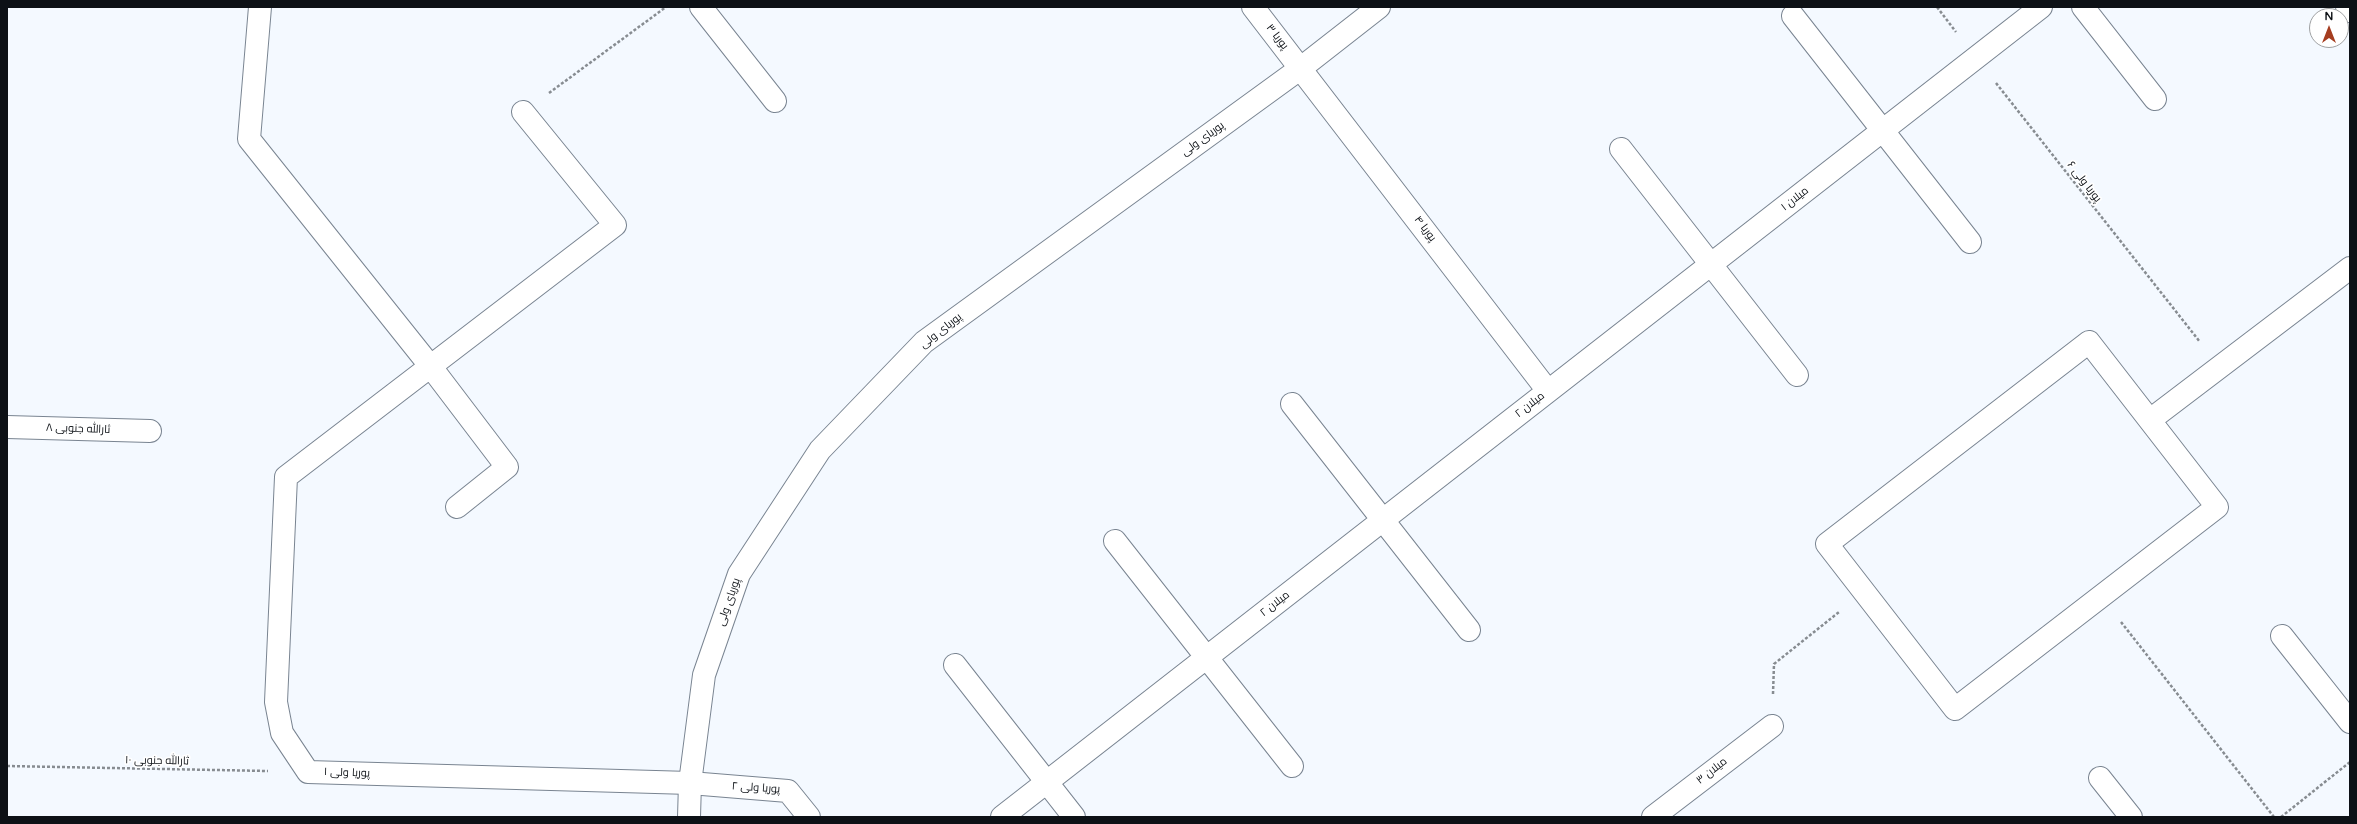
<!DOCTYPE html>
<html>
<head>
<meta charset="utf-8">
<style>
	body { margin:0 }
	#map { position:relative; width:2357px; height:824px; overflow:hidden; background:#f4f9ff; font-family:"Varela Round",sans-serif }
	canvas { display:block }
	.frame { position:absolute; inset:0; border:8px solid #0d1116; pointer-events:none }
	.north { position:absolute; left:2309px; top:8px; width:40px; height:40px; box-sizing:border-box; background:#fff; border:1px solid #9ea0a2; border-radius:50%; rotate:0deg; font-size:11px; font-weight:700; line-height:16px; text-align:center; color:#0d1116 }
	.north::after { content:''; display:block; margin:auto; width:14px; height:18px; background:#a53d20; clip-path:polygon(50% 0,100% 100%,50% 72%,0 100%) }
</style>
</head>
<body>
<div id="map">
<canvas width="2357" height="824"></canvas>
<div class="frame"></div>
<div class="north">N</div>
</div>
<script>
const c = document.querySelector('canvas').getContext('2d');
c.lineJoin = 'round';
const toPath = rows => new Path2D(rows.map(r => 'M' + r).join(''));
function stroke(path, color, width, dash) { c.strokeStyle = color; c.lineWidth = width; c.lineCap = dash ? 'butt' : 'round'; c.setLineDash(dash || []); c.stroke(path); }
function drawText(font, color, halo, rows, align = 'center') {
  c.font = font + ' "Varela Round",Cairo,sans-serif'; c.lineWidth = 3.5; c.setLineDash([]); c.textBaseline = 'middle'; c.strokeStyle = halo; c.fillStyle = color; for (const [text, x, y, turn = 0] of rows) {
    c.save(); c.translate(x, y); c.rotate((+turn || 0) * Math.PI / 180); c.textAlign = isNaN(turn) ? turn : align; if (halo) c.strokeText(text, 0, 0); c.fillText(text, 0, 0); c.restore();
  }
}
const minor = toPath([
	[260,7,249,139,431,367,507,467,457,507],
	[701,7,775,101],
	[1253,7,1548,391],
	[2083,7,2155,99],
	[2347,7,2350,11],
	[1793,16,1970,242],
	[523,112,615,225,286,477,276,702,282,733,308,772,690,783,788,791,809,817],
	[1621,149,1797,375],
	[2089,342,2217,507,1955,709,1827,544,2089,342],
	[1292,404,1469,630],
	[2150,420,2350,268],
	[7,427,150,431],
	[1115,541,1292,766],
	[2282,636,2350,722],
	[955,665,1074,817],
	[2100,778,2131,817],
	[1002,817,2041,7],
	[1653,817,1772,726]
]);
const tertiary = toPath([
	[689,817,690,783,704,675,739,574,820,450,924,342,1301,68,1379,7]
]);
stroke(minor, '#798491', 24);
stroke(tertiary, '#798491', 24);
stroke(toPath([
	[1937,7,1956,32],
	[1996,83,2200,342],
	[549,93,666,7],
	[2121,622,2274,817],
	[1773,694,1774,664,1839,612],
	[7,766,268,771],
	[2281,817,2350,762]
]), '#878c91', 2.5, [3, 2]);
stroke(minor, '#fff', 22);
stroke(tertiary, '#fff', 22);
drawText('11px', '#0d1116', '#fff', [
	["پوریا ۳",1277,37,52],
	["پوریای ولی",1203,139,-36],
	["پوریا ولی ۶",2084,182,52],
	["میلان ۱",1795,199,-38],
	["پوریا ۴",1425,229,53],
	["پوریای ولی",941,331,-38],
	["میلان ۲",1530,405,-38],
	["ثارالله جنوبی ۸",78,429,2],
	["پوریای ولی",729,602,-71],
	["میلان ۲",1275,604,-38],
	["ثارالله جنوبی ۱۰",157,761,1],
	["میلان ۳",1712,771,-38],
	["پوریا ولی ۱",347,773,2],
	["پوریا ولی ۲",756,788,4]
]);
</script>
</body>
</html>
